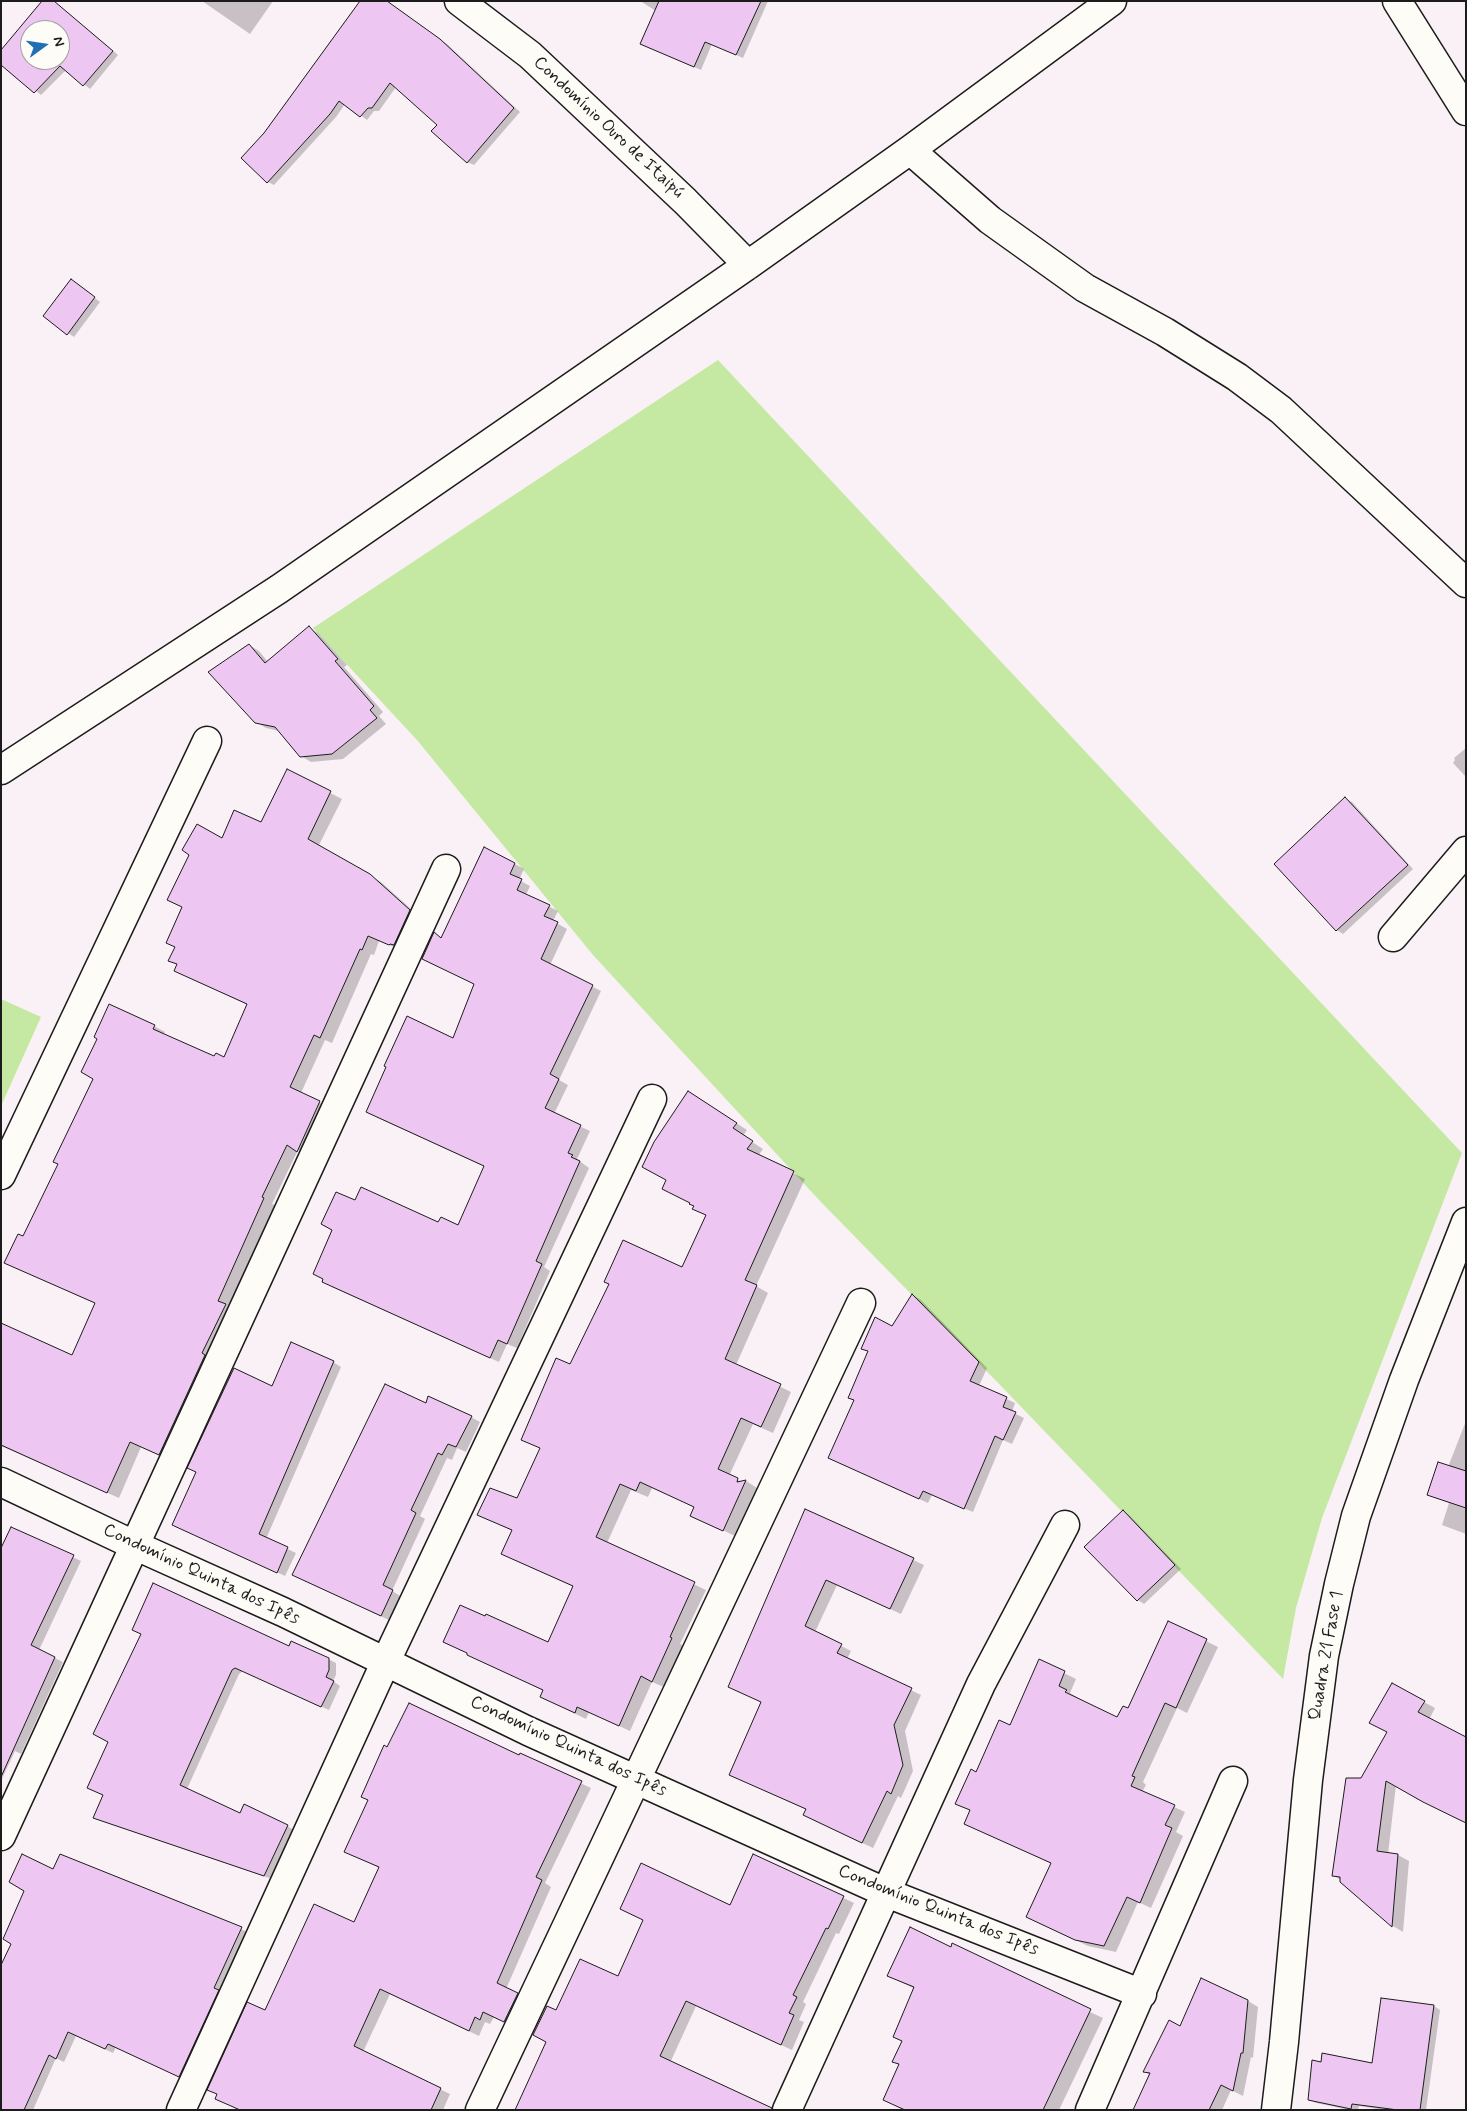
<!DOCTYPE html>
<html>
<head>
<meta charset="utf-8">
<style>
	body { margin:0 }
	#map { position:relative; width:1467px; height:2111px; overflow:hidden; background:#faf1f6; font-family:Mynerve,sans-serif }
	canvas { display:block }
	.frame { position:absolute; inset:0; border:2px solid #1c1c1c; pointer-events:none }
	.north { position:absolute; left:20px; top:20px; width:50px; height:50px; box-sizing:border-box; background:#fdfcf7; border:1px solid #a3a29f; border-radius:50%; rotate:76deg; font-size:14px; font-weight:700; line-height:20px; text-align:center; color:#1c1c1c }
	.north::after { content:''; display:block; margin:auto; width:18px; height:22px; background:#1f6fb2; clip-path:polygon(50% 0,100% 100%,50% 72%,0 100%) }
</style>
</head>
<body>
<div id="map">
<canvas width="1467" height="2111"></canvas>
<div class="frame"></div>
<div class="north">N</div>
</div>
<script>
const c = document.querySelector('canvas').getContext('2d');
c.lineJoin = 'round';
function paint(path, color) { c.fillStyle = color; c.fill(path, 'evenodd'); }
const toPath = rows => new Path2D(rows.map(r => 'M' + r).join(''));
function stroke(path, color, width, dash) { c.strokeStyle = color; c.lineWidth = width; c.lineCap = dash ? 'butt' : 'round'; c.setLineDash(dash || []); c.stroke(path); }
function drawText(font, color, halo, rows, align = 'center') {
  c.font = font + ' Mynerve,sans-serif'; c.lineWidth = 5; c.setLineDash([]); c.textBaseline = 'middle'; c.strokeStyle = halo; c.fillStyle = color; for (const [text, x, y, turn = 0] of rows) {
    c.save(); c.translate(x, y); c.rotate((+turn || 0) * Math.PI / 180); c.textAlign = isNaN(turn) ? turn : align; if (halo) c.strokeText(text, 0, 0); c.fillText(text, 0, 0); c.restore();
  }
}
paint(toPath([
	[718,360,1462,1153,1322,1518,1296,1608,1283,1679,1002,1387,819,1200,593,955,417,740,313,628],
	[1,999,41,1017,1,1106]
]), '#c5e9a3');
paint(toPath([
	[54,1,118,55,90,89,66,70,41,95,1,63],
	[30,30,60,30,60,60,30,60],
	[202,1,273,1,250,34],
	[640,1,768,1,743,58,712,44,701,70,648,47,656,11],
	[387,2,447,44,520,112,474,165,467,162,439,125,396,87,379,111,374,111,367,120,345,104,336,117,274,185,268,182,265,133],
	[77,284,100,302,74,337,68,333],
	[309,628,318,633,347,665,344,667,383,712,379,716,386,724,343,759,311,762,301,756,279,731,266,728,256,722,249,645,259,651,268,662],
	[1466,748,1466,777,1453,763,1455,760,1454,758],
	[287,771,342,799,318,847,381,882,420,917,401,950,379,941,374,955,371,954,332,1043,325,1040,301,1093,330,1108,308,1157,298,1150,272,1204,275,1205,229,1307,236,1311,170,1460,141,1447,119,1498,1,1446,1,1325,73,1356,96,1304,17,1268,24,1238,154,1026,165,1032,163,1035,214,1058,224,1058,248,1005,186,976,178,965,170,960,222,839,261,823],
	[1346,799,1352,802,1413,869,1343,934,1337,930,1275,864],
	[515,864,524,869,519,880,530,886,526,895,558,911,553,921,567,929,550,965,601,991,559,1080,568,1085,554,1114,590,1131,577,1159,589,1168,544,1267,550,1271,517,1348,507,1344,499,1362,332,1287,355,1202,438,1224,458,1226,485,1167,376,1117,454,1039,475,984,435,934,442,938],
	[689,1092,747,1130,743,1136,763,1149,758,1156,805,1179,756,1286,768,1293,736,1365,791,1392,773,1433,753,1424,729,1476,742,1482,746,1481,757,1488,735,1536,691,1515,695,1507,652,1488,648,1497,631,1490,607,1543,706,1590,680,1644,683,1645,664,1687,652,1682,630,1731,589,1712,586,1719,553,1703,541,1697,544,1691,468,1654,548,1644,574,1587,514,1560,513,1531,479,1515,517,1500,541,1449,523,1439,571,1366,683,1269,707,1216,694,1208,695,1206,667,1180],
	[913,1295,921,1300,987,1368,979,1386,1015,1403,1012,1412,1024,1418,1012,1444,1003,1440,973,1512,932,1495,928,1503,838,1462,869,1352,862,1348,892,1328],
	[333,1362,341,1367,266,1539,296,1553,285,1576,182,1529,272,1387],
	[426,1404,471,1417,480,1422,466,1452,457,1448,452,1460,447,1458,420,1516,425,1519,392,1591,402,1597,391,1621,303,1580],
	[1466,1421,1466,1534,1442,1525,1449,1503,1428,1495,1448,1467],
	[805,1510,924,1565,901,1614,837,1585,815,1632,851,1651,847,1659,921,1695,905,1731,913,1771,901,1798,898,1796,873,1848,815,1821,807,1810,741,1780,762,1702],
	[1123,1511,1129,1515,1181,1569,1144,1604,1138,1600,1086,1547],
	[12,1528,81,1561,39,1650,63,1662,21,1754,15,1751,1,1781,1,1551],
	[1169,1623,1218,1647,1187,1713,1177,1708,1143,1782,1146,1785,1142,1792,1185,1812,1176,1832,1183,1836,1151,1908,1138,1902,1116,1952,1088,1946,1039,1923,1052,1864,977,1829,971,1811,957,1804,1010,1727,1039,1661,1076,1679,1070,1693,1077,1697,1076,1699,1118,1719,1129,1710],
	[142,1634,290,1647,328,1659,336,1663,336,1675,333,1681,340,1686,329,1710,243,1671,239,1674,187,1789,241,1814,287,1826,294,1830,272,1879,102,1821,95,1817,104,1796,110,1742],
	[1424,1702,1435,1708,1396,1785,1388,1854,1398,1855,1409,1861,1403,1932,1393,1926,1341,1880,1334,1876,1362,1780],
	[520,1755,591,1788,545,1883,551,1887,506,1989,527,1999,515,2026,494,2017,490,2024,485,2022,479,2036,390,1994,363,2052,450,2094,443,2110,239,2110,227,2104,266,2012,354,1924,380,1868,356,1857],
	[754,1855,854,1903,839,1934,836,1933,803,2002,806,2004,799,2020,804,2022,792,2050,696,2006,670,2063,548,2042,556,2012,618,1978,644,1920,622,1909,731,1906],
	[54,1870,241,1929,249,1933,187,2080,116,2047,113,2053,76,2036,64,2062,56,2058,33,2110,1,2110],
	[952,1949,1103,2018,1059,2110,903,2110,884,2099,900,2065,894,2062,903,2042,915,1989,888,1976],
	[1248,2001,1258,2007,1253,2058,1251,2057,1243,2096,1231,2090,1222,2110,1142,2110,1150,2075,1145,2072,1180,2027],
	[1434,2006,1440,2010,1426,2110,1384,2110,1359,2106,1358,2110,1350,2110,1316,2103,1310,2100,1322,2063,1373,2064]
]), '#0003');
const building = toPath([
	[42,1,54,1,113,51,83,86,60,66,34,93,1,65,1,50,42,1],
	[30,30,60,30,60,60,30,60,30,30],
	[360,1,387,1,440,39,514,108,467,163,431,131,437,125,390,83,372,108,368,108,360,117,339,101,330,114,267,183,241,158,264,133,360,1],
	[659,1,761,1,736,55,705,42,694,67,640,44,659,1],
	[71,279,95,297,67,335,43,316,71,279],
	[309,626,338,659,335,661,374,706,370,710,377,718,332,754,300,757,275,727,255,723,208,672,249,644,265,663,309,626],
	[287,769,331,791,308,839,370,874,410,910,394,945,390,944,389,945,368,936,362,950,360,949,320,1038,314,1035,290,1087,320,1101,297,1152,287,1145,262,1197,264,1198,218,1301,226,1304,202,1353,205,1355,159,1455,130,1442,107,1493,1,1445,1,1323,72,1355,95,1303,4,1263,18,1234,23,1236,58,1164,53,1162,93,1079,81,1072,97,1039,94,1037,109,1004,155,1025,153,1029,214,1056,216,1053,224,1057,247,1004,174,971,177,964,168,961,175,947,166,943,182,907,167,900,189,855,182,850,197,824,222,838,234,810,261,822,287,769],
	[1345,797,1408,865,1336,931,1274,864,1345,797],
	[484,847,515,863,510,874,522,879,517,890,550,905,544,916,558,922,541,959,593,985,550,1074,559,1079,545,1108,581,1125,568,1153,573,1155,571,1157,580,1161,536,1261,542,1264,507,1344,498,1340,490,1358,322,1282,323,1279,313,1274,332,1230,321,1224,336,1192,355,1200,361,1187,438,1222,441,1217,458,1225,484,1166,366,1112,386,1067,384,1066,407,1016,453,1038,474,984,422,959,434,932,441,938,484,847],
	[688,1091,737,1123,733,1128,753,1141,747,1149,794,1171,745,1280,757,1285,725,1359,781,1384,761,1427,741,1418,718,1469,738,1478,737,1482,746,1480,723,1531,690,1516,694,1507,640,1482,636,1491,620,1484,596,1537,695,1582,670,1637,672,1638,652,1682,641,1676,619,1726,577,1707,575,1713,540,1697,543,1690,467,1655,467,1653,443,1642,460,1605,485,1616,486,1614,548,1642,573,1586,501,1554,512,1530,477,1515,490,1488,517,1498,540,1448,521,1440,556,1358,570,1364,609,1284,604,1282,623,1240,682,1267,706,1215,692,1209,694,1206,689,1204,690,1203,662,1189,666,1180,642,1167,654,1142,688,1091],
	[912,1294,979,1362,970,1381,1007,1397,1003,1407,1016,1412,1003,1440,995,1436,964,1509,923,1491,919,1499,828,1458,854,1400,848,1398,868,1351,861,1349,875,1317,892,1326,912,1294],
	[291,1342,334,1361,259,1534,288,1547,277,1573,172,1525,196,1472,187,1468,234,1368,272,1386,291,1342],
	[385,1384,426,1403,428,1396,472,1416,456,1447,448,1444,442,1455,438,1453,411,1510,416,1513,383,1585,393,1590,381,1616,292,1575,385,1384],
	[1438,1462,1466,1471,1466,1508,1427,1495,1438,1462],
	[805,1509,914,1558,890,1609,826,1580,805,1626,842,1644,837,1653,912,1688,894,1725,903,1765,891,1794,887,1791,862,1843,803,1815,806,1809,729,1775,761,1702,728,1687,805,1509],
	[1123,1510,1175,1565,1137,1601,1084,1547,1123,1510],
	[11,1527,74,1555,31,1645,55,1657,1,1777,1,1548,11,1527],
	[153,1583,289,1646,291,1641,329,1658,329,1670,326,1677,334,1681,321,1707,235,1668,232,1670,180,1785,240,1813,244,1804,288,1825,264,1876,93,1818,103,1795,87,1788,108,1742,93,1734,141,1634,132,1630,153,1583],
	[1168,1621,1207,1639,1176,1708,1165,1703,1132,1776,1135,1777,1131,1786,1175,1805,1165,1825,1172,1828,1140,1903,1127,1897,1104,1946,1075,1940,1026,1917,1051,1863,964,1824,970,1810,955,1804,971,1769,976,1772,999,1720,1010,1725,1039,1659,1065,1671,1059,1686,1067,1690,1065,1692,1117,1717,1123,1706,1128,1708,1168,1621],
	[1392,1683,1425,1701,1418,1712,1466,1737,1466,1823,1423,1802,1386,1781,1377,1851,1398,1854,1392,1927,1340,1882,1340,1877,1332,1876,1346,1778,1361,1778,1387,1732,1369,1723,1392,1683],
	[409,1703,519,1755,520,1753,582,1781,536,1877,542,1880,497,1983,518,1993,504,2022,483,2012,480,2020,475,2017,469,2031,380,1989,354,2046,441,2088,431,2110,240,2110,231,2106,215,2099,217,2094,207,2090,247,2002,265,2010,314,1904,354,1922,379,1867,344,1852,368,1800,361,1797,384,1745,387,1747,409,1703],
	[22,1854,53,1869,60,1854,242,1927,214,1988,219,1990,179,2077,108,2044,105,2049,68,2032,56,2059,49,2055,24,2110,1,2110,1,1965,11,1944,3,1939,24,1891,9,1882,22,1854],
	[753,1854,844,1896,828,1929,826,1928,793,1995,797,1997,789,2013,794,2015,781,2045,686,2001,660,2056,772,2108,772,2110,515,2110,546,2042,533,2035,547,2006,556,2010,580,1959,618,1976,643,1920,620,1909,641,1863,730,1905,753,1854],
	[910,1927,951,1947,952,1943,1091,2009,1043,2110,905,2110,883,2100,899,2064,892,2062,902,2041,893,2037,914,1987,887,1976,910,1927],
	[1201,1978,1248,2000,1243,2053,1241,2053,1233,2091,1221,2085,1209,2110,1133,2110,1150,2073,1143,2072,1169,2020,1180,2026,1201,1978],
	[1381,1998,1434,2005,1420,2110,1398,2110,1352,2104,1351,2109,1308,2100,1312,2060,1321,2062,1322,2053,1372,2063,1381,1998]
]);
paint(building, '#edc7f1');
stroke(building, '#1c1c1c', 1);
const minor = toPath([
	[459,1,530,55,685,201,748,265],
	[1397,1,1466,111],
	[910,150,990,220,1085,288,1165,332,1237,377,1281,410,1466,583],
	[1,770,279,589,748,265,910,150,1112,1],
	[1393,937,1466,851],
	[1,1175,207,741],
	[1,1482,134,1545,283,1612,528,1731,887,1893,1142,1994],
	[1,1836,446,869],
	[181,2110,386,1661,652,1099],
	[480,2110,861,1303],
	[787,2110,981,1684,1065,1525],
	[1090,2110,1233,1781],
	[1276,2110,1284,2042,1308,1780,1324,1656,1339,1584,1356,1516,1404,1380,1466,1222]
]);
stroke(minor, '#1c1c1c', 31);
stroke(minor, '#fdfcf7', 28);
drawText('18px', '#1c1c1c', '#fdfcf7', [
	["Condomínio Ouro de Itaipú",608,128,43],
	["Condomínio Quinta dos Ipês",201,1575,25],
	["Quadra 21 Fase 1",1327,1656,-80],
	["Condomínio Quinta dos Ipês",568,1747,25],
	["Condomínio Quinta dos Ipês",938,1911,22]
]);
</script>
</body>
</html>
